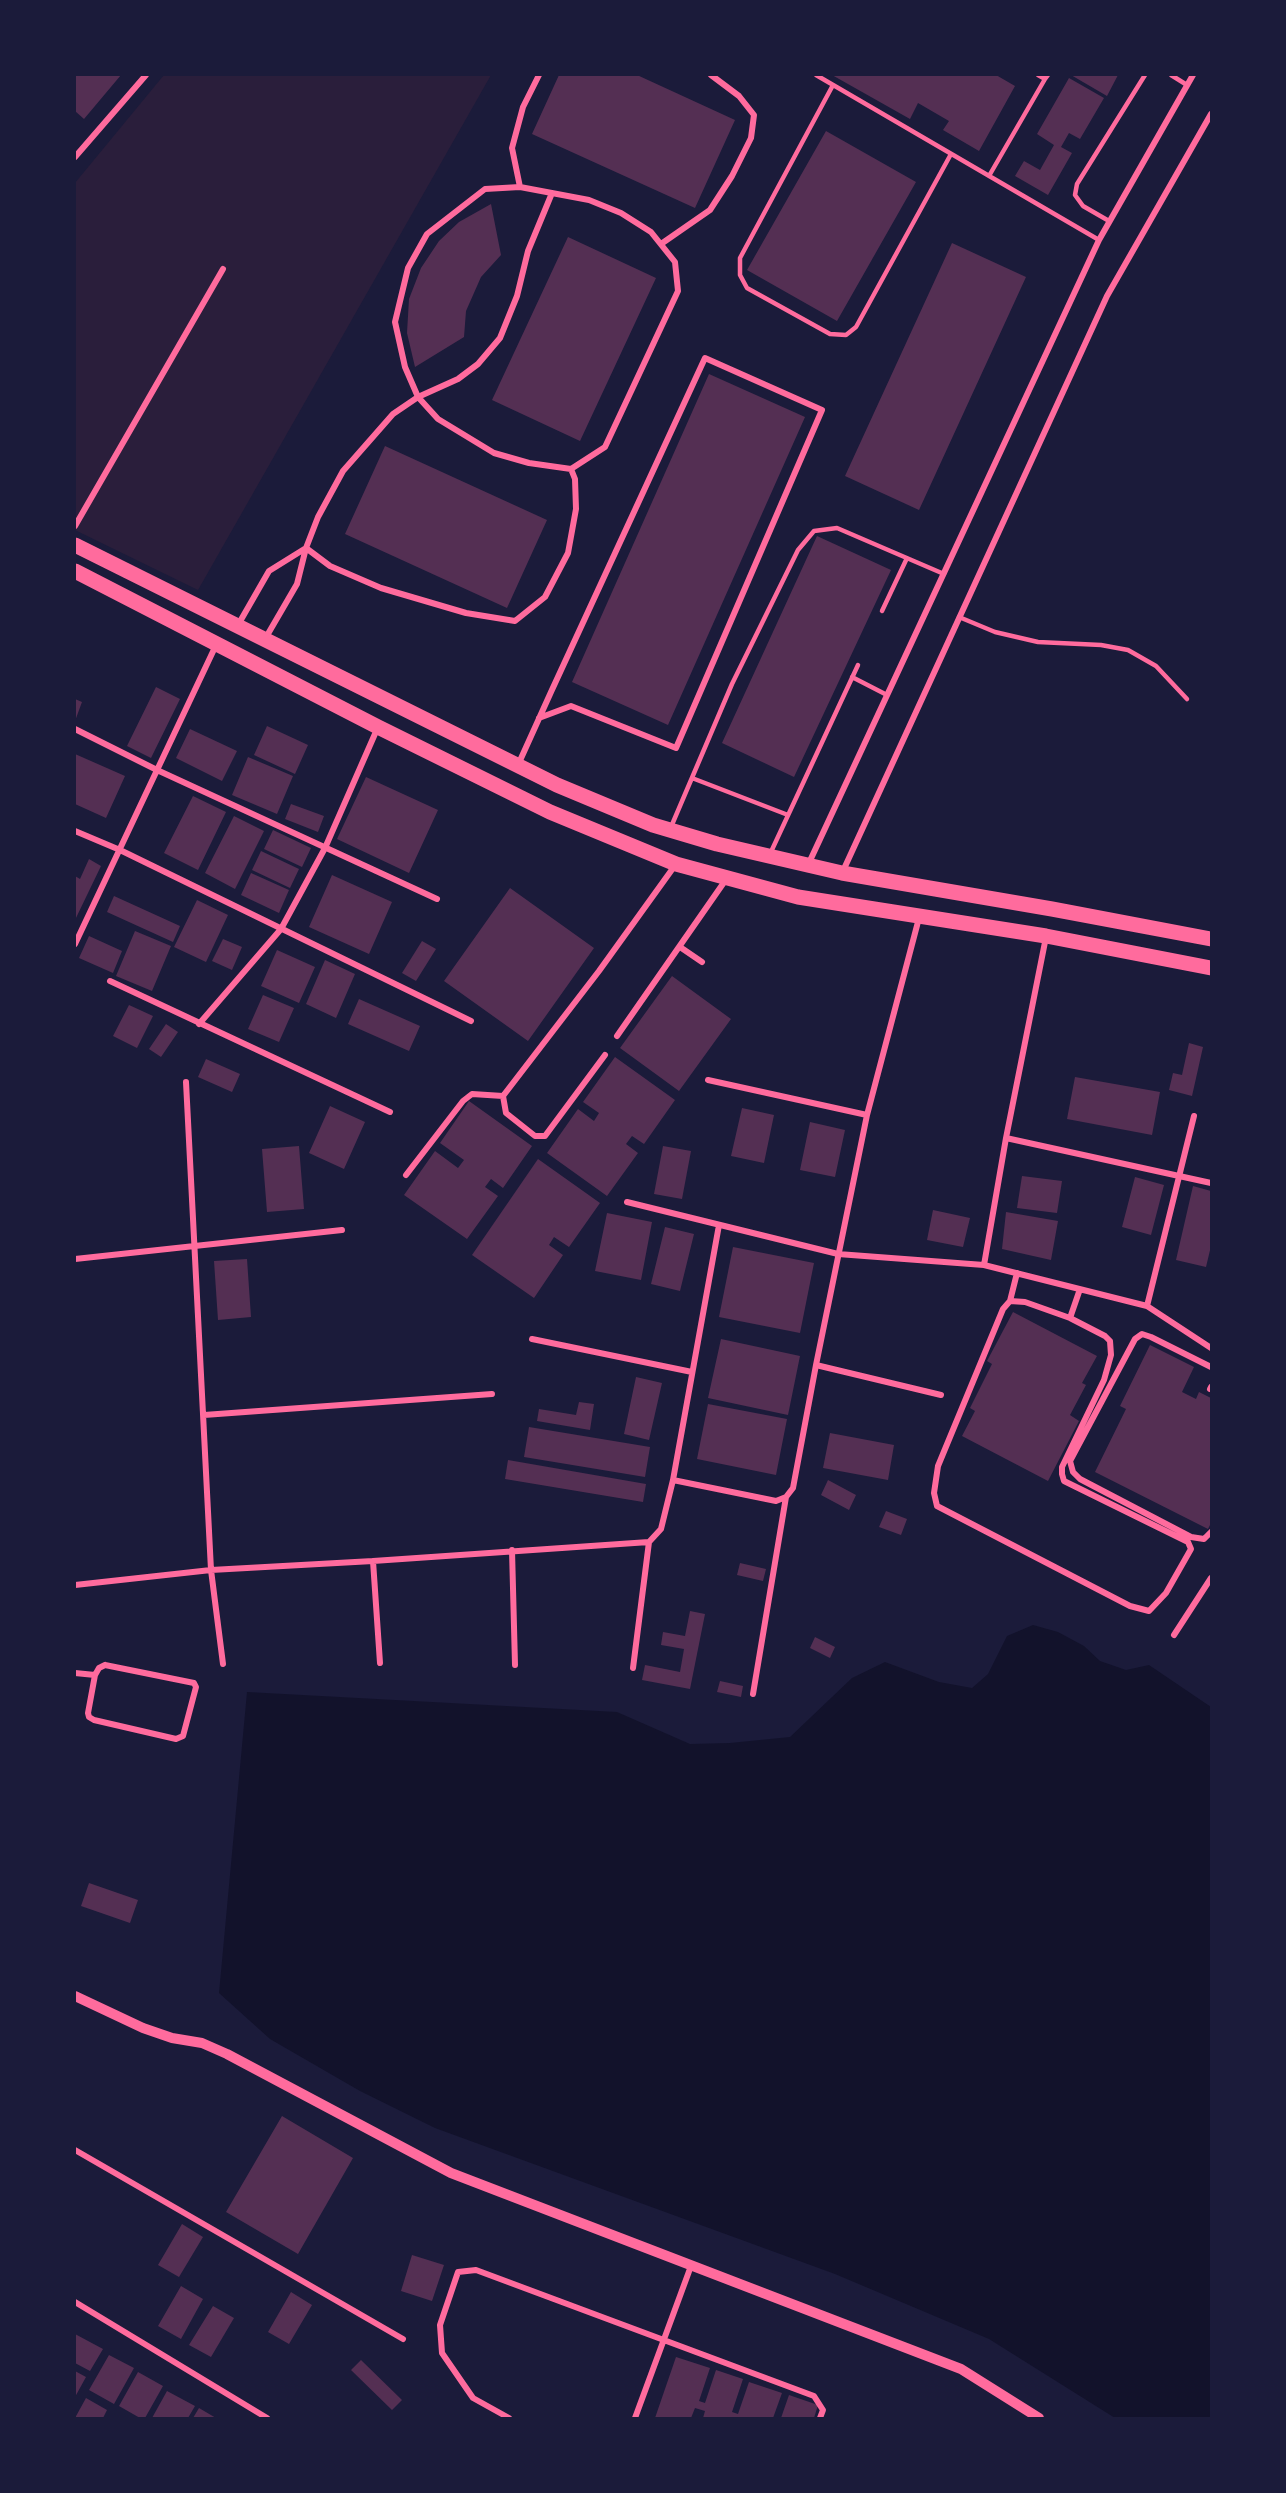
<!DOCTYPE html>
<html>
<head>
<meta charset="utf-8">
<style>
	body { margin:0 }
	#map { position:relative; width:1286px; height:2493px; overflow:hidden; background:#1b1b3a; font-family:Signika,sans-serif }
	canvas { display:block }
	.frame { position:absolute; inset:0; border:76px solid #1b1b3a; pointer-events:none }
</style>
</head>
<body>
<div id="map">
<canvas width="1286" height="2493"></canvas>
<div class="frame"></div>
</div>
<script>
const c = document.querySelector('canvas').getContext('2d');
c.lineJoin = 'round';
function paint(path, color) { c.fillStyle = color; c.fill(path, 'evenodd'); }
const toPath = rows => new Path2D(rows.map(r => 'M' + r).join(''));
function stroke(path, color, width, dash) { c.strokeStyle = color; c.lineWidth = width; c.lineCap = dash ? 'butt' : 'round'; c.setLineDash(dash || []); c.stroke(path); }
paint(toPath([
	[164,75,491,75,198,590,75,530,75,183]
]), '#2a1e3b');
paint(toPath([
	[1033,1625,1058,1632,1084,1646,1100,1661,1126,1670,1149,1665,1211,1707,1211,2418,1115,2418,989,2339,835,2274,435,2128,360,2091,270,2039,219,1993,247,1692,617,1712,690,1744,730,1743,790,1737,852,1678,885,1662,939,1682,972,1688,988,1674,1007,1636]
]), '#12122b');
paint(toPath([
	[75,75,121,75,84,119,75,111],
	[559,75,637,75,735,120,695,208,532,134],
	[832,75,996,75,1015,86,979,151,943,130,949,121,918,103,910,119],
	[1071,75,1118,75,1107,96],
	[1069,78,1104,98,1080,139,1069,133,1061,147,1072,153,1048,195,1015,176,1024,161,1040,170,1054,145,1037,134],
	[826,131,916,182,837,321,747,270],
	[491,204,501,255,481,277,466,311,464,337,415,367,407,333,409,299,421,268,439,241,459,222],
	[568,237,656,278,580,441,492,400],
	[952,243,1026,277,919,510,845,476],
	[709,374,805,417,668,725,572,682],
	[385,446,547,520,507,608,345,534],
	[817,536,891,570,794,777,722,743],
	[156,687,180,699,151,758,127,746],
	[75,699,82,702,75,721],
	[267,726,308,745,295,774,254,755],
	[190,729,237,751,222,781,176,758],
	[75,754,125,776,106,818,75,804],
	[248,757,293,776,277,814,232,795],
	[366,777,438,810,409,873,337,839],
	[193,796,226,812,198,870,164,853],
	[291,804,324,816,318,832,285,819],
	[234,816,264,831,235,889,205,873],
	[273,830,311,848,302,867,264,849],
	[261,851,299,869,290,888,252,870],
	[89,859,101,866,75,920,75,876,80,879],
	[251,873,289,890,279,913,241,895],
	[332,875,392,902,369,954,309,927],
	[510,888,594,948,528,1041,444,981],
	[114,896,180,926,173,942,107,912],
	[197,900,228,915,206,962,174,947],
	[135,931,171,946,152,991,116,976],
	[89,936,122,951,113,973,79,958],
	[223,939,242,947,232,970,212,961],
	[422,941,436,949,416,981,402,973],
	[277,950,315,967,299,1003,261,986],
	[325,960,355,974,336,1018,306,1004],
	[672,976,731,1019,679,1091,620,1048],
	[263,995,294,1008,279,1042,248,1029],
	[359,999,420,1026,409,1051,348,1024],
	[129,1005,153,1016,137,1048,113,1036],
	[166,1024,178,1032,161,1057,149,1049],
	[1189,1043,1203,1047,1192,1096,1169,1090,1173,1073,1182,1075],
	[615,1057,675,1100,644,1144,632,1136,626,1144,638,1153,607,1196,547,1153,578,1109,594,1121,599,1113,583,1102],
	[206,1059,240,1074,232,1092,198,1077],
	[1075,1077,1160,1092,1152,1135,1067,1119],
	[469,1101,532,1146,503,1188,491,1179,485,1187,498,1196,467,1239,404,1195,435,1151,458,1168,464,1160,440,1143],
	[330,1106,365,1122,344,1169,309,1153],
	[742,1108,774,1115,764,1163,731,1156],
	[810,1122,845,1130,835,1177,800,1170],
	[299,1146,304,1209,267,1212,262,1149],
	[663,1146,691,1151,682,1199,654,1194],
	[538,1159,600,1203,569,1247,554,1237,549,1245,563,1255,534,1298,472,1255],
	[1022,1176,1062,1181,1057,1213,1017,1208],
	[1135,1177,1164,1185,1151,1235,1122,1227],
	[1193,1186,1211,1191,1211,1246,1206,1267,1176,1260],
	[933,1210,970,1218,963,1247,927,1240],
	[1006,1212,1058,1221,1051,1260,1002,1249],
	[607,1213,652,1222,641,1280,595,1271],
	[665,1227,694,1234,680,1291,651,1284],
	[733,1247,814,1263,800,1333,719,1317],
	[247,1259,251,1317,218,1320,214,1261],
	[1013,1312,1097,1356,1082,1383,1086,1385,1070,1415,1079,1421,1048,1481,962,1436,975,1411,970,1408,992,1364,987,1361],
	[721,1339,800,1356,788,1415,708,1398],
	[1150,1345,1194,1367,1182,1392,1196,1399,1199,1392,1211,1398,1211,1523,1208,1529,1095,1472,1126,1409,1120,1406],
	[636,1377,662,1383,649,1440,624,1434],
	[579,1402,594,1404,590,1430,537,1421,539,1409,576,1415],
	[708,1404,787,1419,776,1475,697,1459],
	[529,1427,650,1447,645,1477,524,1457],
	[830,1433,894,1445,888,1480,823,1468],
	[508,1460,646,1484,643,1502,505,1479],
	[828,1480,856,1495,849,1510,821,1495],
	[886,1511,907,1519,901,1535,879,1527],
	[740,1563,766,1569,763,1581,737,1575],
	[690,1611,705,1614,690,1689,642,1680,645,1665,680,1672,684,1649,661,1645,663,1632,685,1636],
	[815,1637,835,1647,830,1658,810,1648],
	[720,1681,743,1686,741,1697,717,1692],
	[89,1883,138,1900,130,1923,81,1906],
	[282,2116,353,2158,298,2254,226,2212],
	[182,2224,203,2237,179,2277,158,2265],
	[412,2255,444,2265,432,2301,401,2291],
	[181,2286,203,2299,181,2339,158,2326],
	[291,2292,312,2305,289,2344,268,2332],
	[213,2306,234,2318,211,2357,189,2345],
	[75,2334,103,2349,90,2371,75,2363],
	[109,2355,134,2368,114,2404,89,2390],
	[676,2357,710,2368,699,2401,705,2403,716,2370,743,2379,732,2412,738,2414,749,2382,782,2393,773,2418,703,2418,705,2411,695,2408,691,2418,655,2418],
	[361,2360,402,2400,392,2410,351,2370],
	[75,2371,86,2377,75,2397],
	[138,2372,163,2386,145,2418,140,2418,119,2406],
	[167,2391,195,2406,188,2418,152,2418],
	[789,2395,818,2405,814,2418,781,2418],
	[86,2398,107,2410,103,2418,75,2418],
	[199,2408,216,2418,193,2418]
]), '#542f53');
stroke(toPath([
	[816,75,1099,240],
	[1038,75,1045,79,1048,75],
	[1171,75,1187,85],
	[833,85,740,258,740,275,747,288,830,334,846,335,856,327,951,154],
	[989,176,1045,79],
	[1109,221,1083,206,1075,195,1077,184,1145,75],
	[882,611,907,558],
	[959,617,995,632,1038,642,1101,645,1128,650,1156,666,1187,699],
	[852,677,887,695],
	[692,778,788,815],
	[671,827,732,684,798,550,814,531,837,528,944,574],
	[770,854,858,665]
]), '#ff6b9d', 4.5);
stroke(toPath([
	[75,157,146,75],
	[520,187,589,200,621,213,651,232,675,262,678,291,605,447,571,469,529,463,494,453,438,419,418,397,405,367,395,322,408,268,427,234,485,189,520,187],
	[520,187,512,148,523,107,539,75],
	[552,193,528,251,517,296,500,338,478,364,458,379,418,397,393,414,343,471,318,517,306,548,330,566,381,588,466,613,515,621,545,597,568,553,576,509,575,479,571,469],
	[661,244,710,210,732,176,751,138,754,115,739,96,711,75],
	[75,526,223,269],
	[238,625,269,571,306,548,297,584,265,639],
	[75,729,157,770,437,899],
	[518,765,551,692,705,358,822,410,676,748,571,706,539,718],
	[75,831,120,850,471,1021],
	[808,865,1099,240,1193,75],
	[843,871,1107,296,1211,114],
	[75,944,217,643],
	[680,947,702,962],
	[110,981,390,1112],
	[199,1024,281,929,325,848,378,727],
	[617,1036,727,878],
	[605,1055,545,1136,535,1136,506,1113,503,1096,599,971,676,864],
	[708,1080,867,1115],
	[186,1082,211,1570,223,1664],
	[1006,1138,1211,1183],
	[406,1175,463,1101,472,1094,503,1096],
	[627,1202,838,1254,984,1265,1147,1306,1211,1348],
	[75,1259,342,1230],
	[984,1265,1006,1138,1046,937],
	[1010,1301,1025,1302,1070,1318,1105,1336,1110,1341,1111,1355,1104,1380,1062,1467,1062,1474,1064,1481,1188,1542,1191,1549,1166,1593,1149,1611,1130,1606,937,1506,934,1493,938,1466,1003,1309,1010,1301],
	[1010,1301,1017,1273],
	[1147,1306,1194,1116],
	[1070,1318,1080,1289],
	[532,1339,692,1372],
	[816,1365,941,1395],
	[1211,1367,1151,1337,1142,1334,1135,1339,1070,1461,1073,1472,1080,1479,1191,1537,1204,1539,1211,1532],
	[1210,1389,1211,1387],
	[204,1415,492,1394],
	[673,1480,776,1501,786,1497],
	[512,1550,515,1665],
	[373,1561,380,1663],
	[75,1585,211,1570,373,1561,649,1542,661,1529,673,1480,719,1225],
	[1174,1635,1211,1578],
	[105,1665,194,1683,196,1687,183,1736,176,1739,94,1720,89,1717,88,1713,95,1675,99,1668,105,1665],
	[633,1668,649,1542],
	[75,1673,95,1675],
	[753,1694,786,1497,793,1488,816,1365,867,1115,919,918],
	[75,2150,403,2339],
	[75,2302,267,2418],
	[509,2418,473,2398,442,2353,440,2325,458,2272,476,2270,814,2396,823,2410,820,2418],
	[635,2418,691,2266]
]), '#ff6b9d', 6);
stroke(toPath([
	[75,1996,143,2028,172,2038,202,2043,227,2054,451,2173,961,2369,1039,2418]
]), '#ff6b9d', 10);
stroke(toPath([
	[75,545,557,785,653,825,717,844,842,873,1052,909,1211,939],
	[75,571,378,727,550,812,676,864,798,897,1046,936,1211,968]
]), '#ff6b9d', 15);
</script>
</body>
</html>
